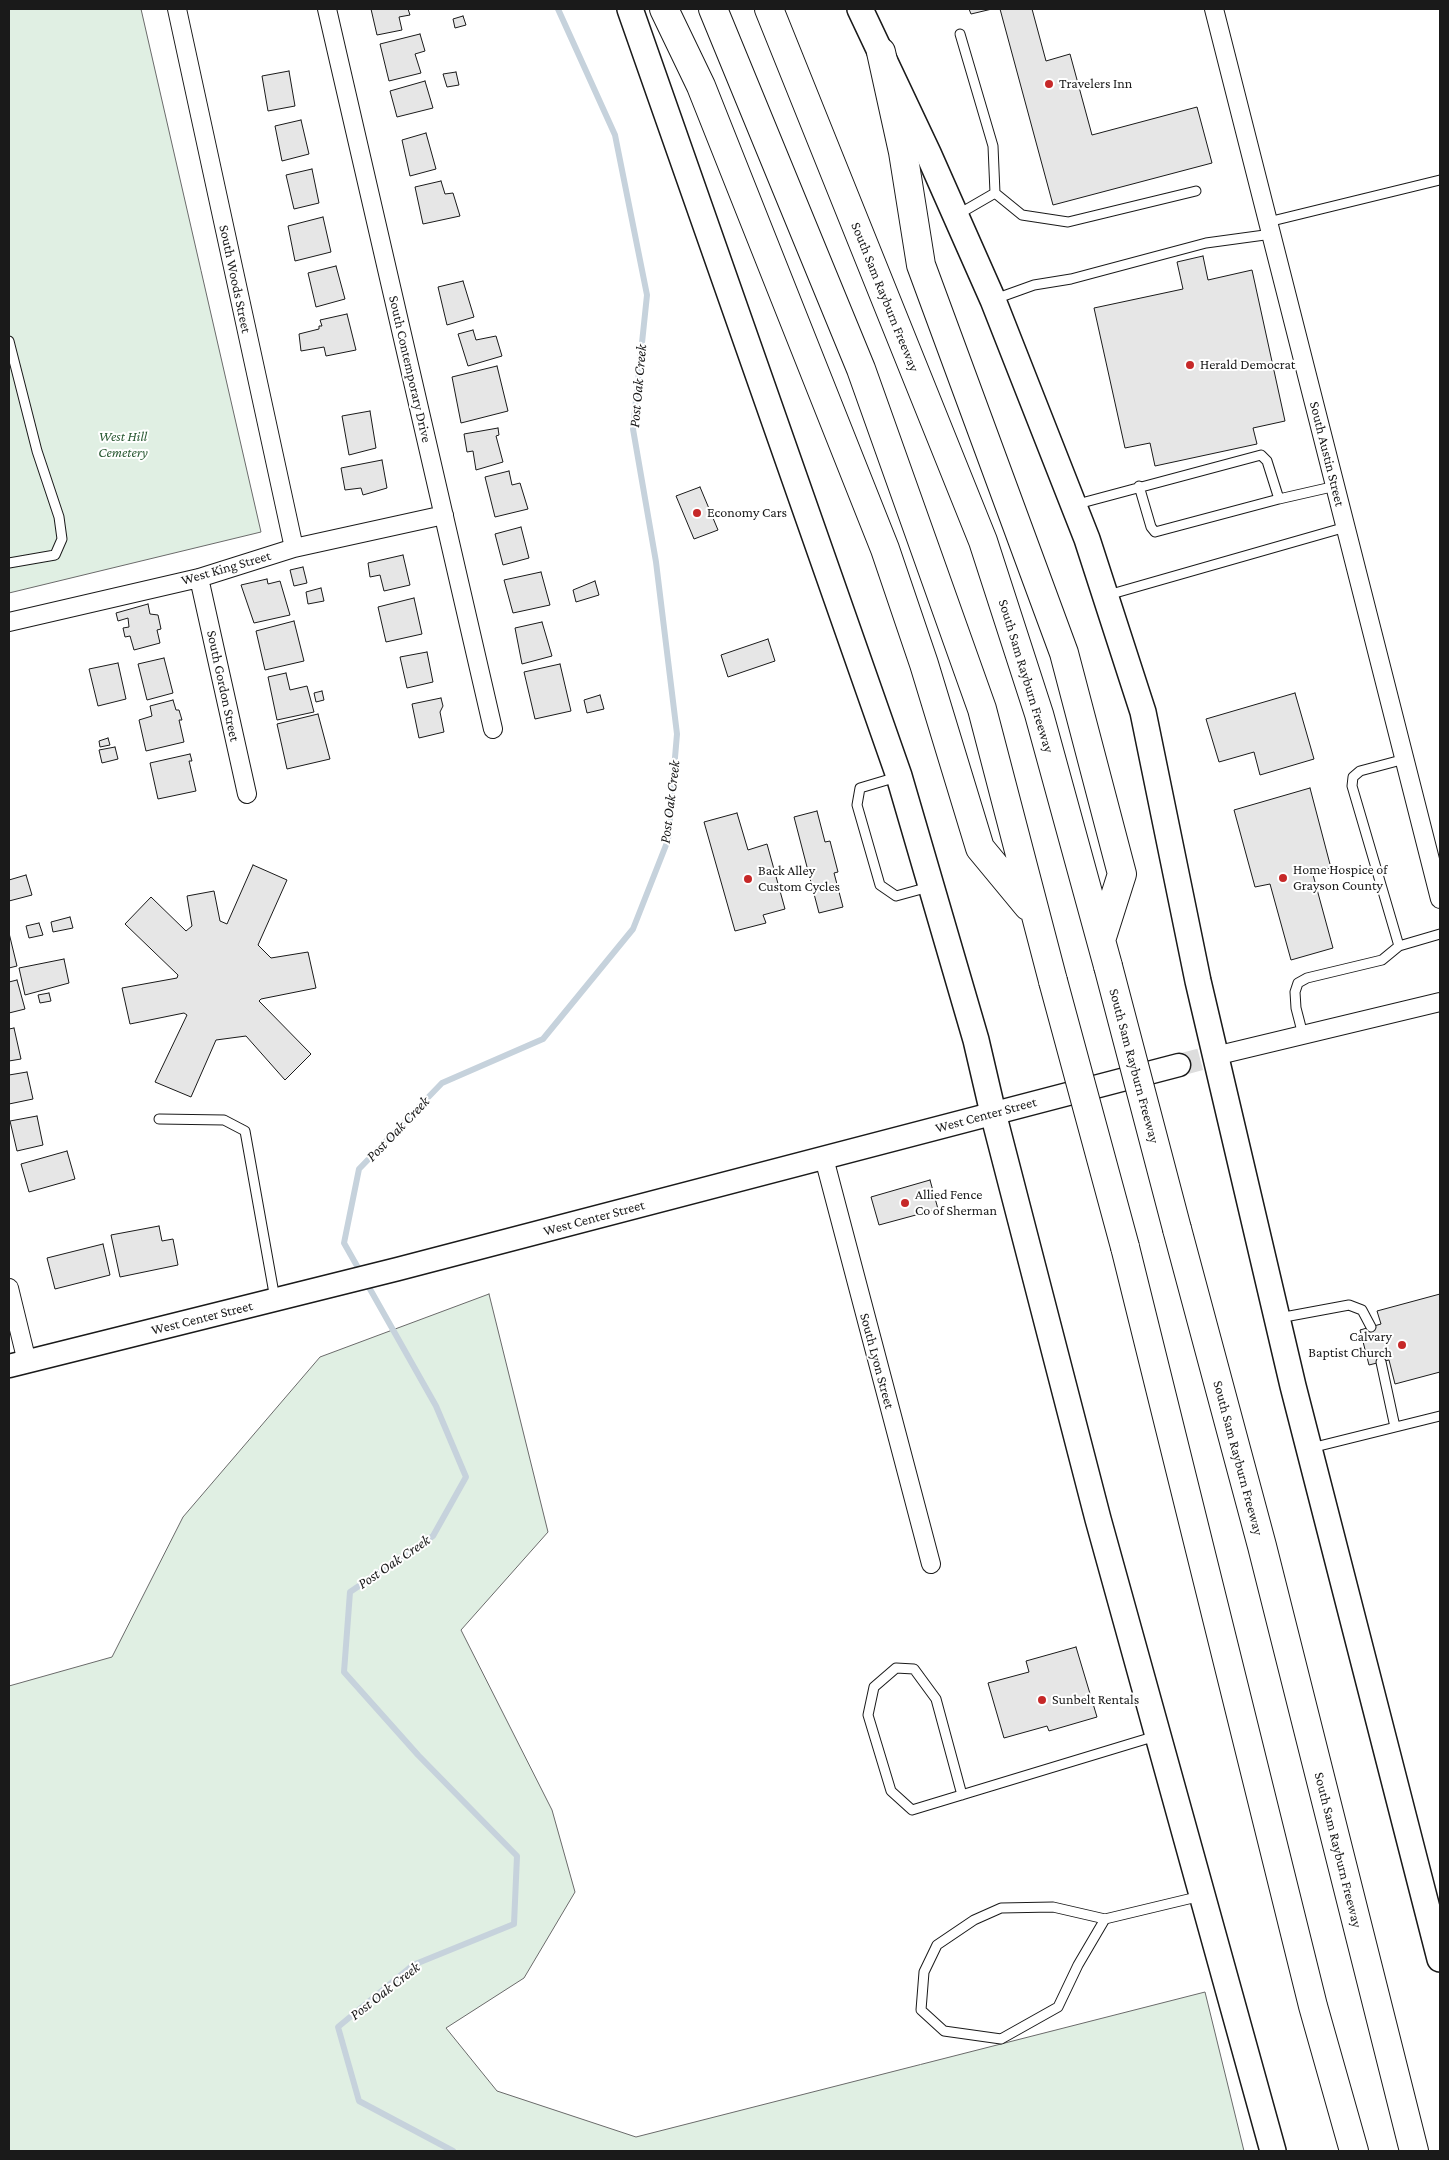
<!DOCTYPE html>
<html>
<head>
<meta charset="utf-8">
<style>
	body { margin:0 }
	#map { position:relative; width:1449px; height:2160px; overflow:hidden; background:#fff; font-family:"Crimson Pro",serif }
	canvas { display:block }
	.frame { position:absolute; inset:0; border:10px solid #1a1a1a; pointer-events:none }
</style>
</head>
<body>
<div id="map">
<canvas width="1449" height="2160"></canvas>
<div class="frame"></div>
</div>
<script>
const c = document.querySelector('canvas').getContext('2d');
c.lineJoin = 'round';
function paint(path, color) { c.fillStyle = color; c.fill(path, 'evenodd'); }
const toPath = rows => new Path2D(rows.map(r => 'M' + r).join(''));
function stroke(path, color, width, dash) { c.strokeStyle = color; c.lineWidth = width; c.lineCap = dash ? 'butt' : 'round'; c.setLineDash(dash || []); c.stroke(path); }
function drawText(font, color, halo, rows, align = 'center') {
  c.font = font + ' "Crimson Pro",serif'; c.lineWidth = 4; c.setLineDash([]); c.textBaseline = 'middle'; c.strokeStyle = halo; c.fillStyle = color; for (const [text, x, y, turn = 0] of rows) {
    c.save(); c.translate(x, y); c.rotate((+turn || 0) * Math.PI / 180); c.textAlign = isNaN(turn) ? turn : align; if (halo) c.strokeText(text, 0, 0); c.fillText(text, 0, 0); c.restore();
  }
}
const green = toPath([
	[9,9,141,9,261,532,9,593,9,9],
	[489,1294,548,1532,461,1630,552,1810,575,1892,524,1978,446,2028,497,2091,636,2137,1205,1992,1244,2151,9,2151,9,1686,112,1657,183,1517,320,1357,489,1294]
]);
paint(green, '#e0efe3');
stroke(green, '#6a6a6a', 1);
stroke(toPath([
	[361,1273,344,1243,359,1169,442,1083,543,1039,633,929,668,840,677,734,656,562,633,429,647,295,615,135,558,9],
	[366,1282,436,1406,466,1477,433,1536,350,1592,344,1672,418,1755,517,1856,514,1924,413,1965,338,2027,359,2101,453,2151]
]), '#c6d2dc', 6);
const building = toPath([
	[371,9,408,9,410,15,399,17,402,30,377,35,371,9],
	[969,9,992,9,971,14,969,9],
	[1000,9,1032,9,1046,61,1070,54,1092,135,1197,107,1212,163,1053,205,1000,9],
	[463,16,466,25,455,28,453,19,463,16],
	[420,34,425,51,415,54,421,73,389,81,380,44,420,34],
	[289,71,295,106,268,111,262,76,289,71],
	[456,72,459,85,447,87,443,74,456,72],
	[425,81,433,108,397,117,390,91,425,81],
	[301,120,309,154,282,161,275,126,301,120],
	[426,133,436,169,410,176,402,140,426,133],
	[312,169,319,203,294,209,286,175,312,169],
	[441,181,445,194,453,193,460,216,423,224,415,187,441,181],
	[323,217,331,252,295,261,288,226,323,217],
	[1203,256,1208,280,1252,270,1285,421,1253,428,1257,444,1155,466,1150,443,1125,448,1094,308,1183,289,1177,262,1203,256],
	[336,266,345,299,316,307,308,273,336,266],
	[463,281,474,317,447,325,438,287,463,281],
	[347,314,356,350,326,356,324,347,301,351,299,334,319,329,319,326,322,326,320,320,347,314],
	[473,330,476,340,496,336,502,356,468,366,458,334,473,330],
	[497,366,508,411,461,423,452,377,497,366],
	[370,411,376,448,349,455,342,416,370,411],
	[498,428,499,435,496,436,503,462,476,470,473,451,467,452,464,434,498,428],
	[382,460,387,488,363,495,361,488,345,490,341,468,382,460],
	[509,471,512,485,520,483,528,509,495,517,485,477,509,471],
	[700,487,718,530,694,539,676,496,700,487],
	[521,527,529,558,503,565,495,534,521,527],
	[403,555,410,585,384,591,380,575,370,577,368,563,403,555],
	[303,567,307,583,294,586,290,570,303,567],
	[541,572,550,605,513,613,504,580,541,572],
	[267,579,268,584,280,581,290,615,254,623,241,585,267,579],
	[595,581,599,595,576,602,573,590,595,581],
	[321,588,324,601,308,604,306,592,321,588],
	[414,598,422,634,386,642,378,607,414,598],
	[148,604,150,614,158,615,161,629,157,630,160,643,134,650,130,636,125,637,123,628,129,627,128,618,118,621,116,613,148,604],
	[294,621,304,661,265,670,256,631,294,621],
	[542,622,552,656,522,664,515,628,542,622],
	[768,639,775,661,728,677,721,655,768,639],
	[427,652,433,682,407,688,400,657,427,652],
	[164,658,173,693,147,700,138,664,164,658],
	[118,663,126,699,98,706,89,669,118,663],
	[560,664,571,711,535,719,524,672,560,664],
	[286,673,290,690,307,686,314,712,277,720,268,677,286,673],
	[322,691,324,700,316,702,314,693,322,691],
	[1295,693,1314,759,1260,775,1254,752,1219,762,1206,719,1295,693],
	[600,695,604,709,587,713,584,700,600,695],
	[441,698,443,706,440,712,444,732,419,738,412,704,441,698],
	[173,700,176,710,179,710,182,720,179,720,184,742,146,751,139,720,152,716,150,706,173,700],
	[318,714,330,759,287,769,277,724,318,714],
	[108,738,110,745,100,747,99,741,108,738],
	[115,747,118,759,102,763,99,750,115,747],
	[190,754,192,761,189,761,196,791,158,799,150,763,190,754],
	[1310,788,1331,868,1312,871,1333,948,1291,960,1270,884,1255,887,1234,810,1310,788],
	[817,811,825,842,830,841,838,872,834,873,843,907,819,913,794,817,817,811],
	[737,813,748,850,767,844,785,909,763,915,766,923,735,931,704,822,737,813],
	[253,865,287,880,258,945,271,958,308,952,316,988,261,999,259,1001,311,1054,285,1080,246,1036,216,1040,191,1097,155,1082,187,1015,184,1013,130,1024,122,988,177,978,178,975,125,924,151,897,186,931,192,926,187,896,214,891,220,921,227,924,253,865],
	[26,875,32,895,9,901,9,880,26,875],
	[70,917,73,928,53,932,51,922,70,917],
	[39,923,43,935,29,938,26,926,39,923],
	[9,933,17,966,9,968,9,933],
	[64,959,69,983,25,995,19,968,64,959],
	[17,980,25,1009,9,1013,9,982,17,980],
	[49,993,51,1001,40,1003,38,995,49,993],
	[14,1028,21,1059,9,1061,9,1029,14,1028],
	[27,1072,33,1099,9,1104,9,1075,27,1072],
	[37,1116,43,1145,17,1151,10,1121,37,1116],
	[67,1151,75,1179,29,1192,21,1164,67,1151],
	[930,1180,938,1209,879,1225,871,1197,930,1180],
	[159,1226,162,1241,173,1239,178,1265,120,1277,111,1235,159,1226],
	[103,1244,110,1275,55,1289,47,1258,103,1244],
	[1440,1294,1440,1372,1395,1384,1389,1360,1369,1365,1360,1330,1381,1324,1377,1311,1440,1294],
	[1076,1647,1097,1717,1049,1731,1047,1726,1004,1738,988,1683,1029,1672,1026,1661,1076,1647]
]);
paint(building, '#e6e6e6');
stroke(building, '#1a1a1a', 1);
stroke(toPath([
	[1179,1065,1213,1056]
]), '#ddd', 22, [22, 11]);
const service = toPath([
	[995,193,1022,215,1068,222,1196,191],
	[957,215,995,193,993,146,960,34],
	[1268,222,1440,180],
	[995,299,1034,285,1071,279,1206,243,1272,234],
	[9,341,37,451,59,517,62,539,55,555,9,563],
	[1139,486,1151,527,1155,532,1279,499],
	[1074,505,1261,455,1267,461,1279,499,1336,486],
	[1108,595,1346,527],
	[897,777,860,788,857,805,880,885,896,896,929,887],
	[1399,946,1352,786,1353,777,1360,771,1405,759],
	[1303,1035,1296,1008,1295,992,1298,983,1307,978,1382,960,1399,946,1440,934],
	[159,1119,224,1120,245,1131,275,1299],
	[1279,1318,1349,1305,1362,1310,1371,1327],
	[1381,1362,1395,1427],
	[1311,1448,1440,1416],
	[962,1795,936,1699,914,1669,896,1668,874,1687,868,1715,891,1791,912,1810,1156,1736],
	[1105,1919,1053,1907,1001,1908,974,1920,937,1945,924,1972,921,2010,944,2031,1001,2039,1058,2007,1078,1965,1105,1919,1201,1896]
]);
const minor = toPath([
	[177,9,294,548],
	[327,9,493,729],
	[1214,9,1440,899],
	[199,578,247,794],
	[9,622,199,578,294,548,444,515],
	[1215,1056,1440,1002],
	[824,1158,931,1564],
	[9,1288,27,1362]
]);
const tertiary = toPath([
	[9,1366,398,1269,1179,1065]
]);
const secondary = toPath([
	[630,9,899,776,976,1040,993,1113,1098,1519,1273,2151],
	[860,9,928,153,993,300,1087,539,1143,712,1198,981,1293,1386,1440,1959]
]);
const motorway = toPath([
	[664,9,701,86,885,549,924,664,980,848,1028,906],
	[713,9,861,369,982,709,1053,981],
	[769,9,983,541,1039,714,1108,966],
	[881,52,903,152,921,265,1064,653,1122,874,1102,937],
	[1177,1229,1262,1546,1414,2151],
	[1125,1247,1313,2006,1354,2151]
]);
stroke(service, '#1a1a1a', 11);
stroke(minor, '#1a1a1a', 20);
stroke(tertiary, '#1a1a1a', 25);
stroke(secondary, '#1a1a1a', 28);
stroke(motorway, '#1a1a1a', 30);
stroke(service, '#fff', 9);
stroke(minor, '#fff', 18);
stroke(tertiary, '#fff', 22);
stroke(secondary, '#fff', 25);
stroke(motorway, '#fff', 28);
const motorwayBridge = toPath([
	[1108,966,1177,1229],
	[1053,981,1125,1247]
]);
stroke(motorwayBridge, '#1a1a1a', 30, []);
stroke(motorwayBridge, '#fff', 28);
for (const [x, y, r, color] of [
	[1049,84,5,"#c62828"],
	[1190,365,5,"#c62828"],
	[697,513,5,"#c62828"],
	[1283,878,5,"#c62828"],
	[748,879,5,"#c62828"],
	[905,1203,5,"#c62828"],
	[1402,1345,5,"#c62828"],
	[1042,1700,5,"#c62828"]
]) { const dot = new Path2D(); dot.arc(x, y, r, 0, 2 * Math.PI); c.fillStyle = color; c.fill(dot); stroke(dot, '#fff', 2); }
drawText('14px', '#1a1a1a', '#fff', [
	["Travelers Inn",1059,84],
	["Herald Democrat",1200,365],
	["Economy Cars",707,513],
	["Home Hospice of",1293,870],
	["Grayson County",1293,886],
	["Back Alley",758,871],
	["Custom Cycles",758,887],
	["Allied Fence",915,1195],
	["Co of Sherman",915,1211],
	["Calvary",1392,1337,"right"],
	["Baptist Church",1392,1353,"right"],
	["Sunbelt Rentals",1052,1700]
], 'left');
drawText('14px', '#1a1a1a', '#fff', [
	["South Woods Street",235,279,78],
	["South Sam Rayburn Freeway",885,297,68],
	["South Contemporary Drive",410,369,77],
	["South Austin Street",1327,454,76],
	["West King Street",226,568,-16],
	["South Sam Rayburn Freeway",1026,676,73],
	["South Gordon Street",223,686,78],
	["South Sam Rayburn Freeway",1134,1066,75],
	["West Center Street",986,1115,-15],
	["West Center Street",594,1218,-15],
	["West Center Street",202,1318,-14],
	["South Lyon Street",877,1361,75],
	["South Sam Rayburn Freeway",1238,1458,75],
	["South Sam Rayburn Freeway",1338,1850,76]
]);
drawText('italic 14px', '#2b5a34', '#fff', [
	["West Hill",123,437],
	["Cemetery",123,453]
]);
drawText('italic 15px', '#1a1a1a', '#fff', [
	["Post Oak Creek",638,386,-85],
	["Post Oak Creek",670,802,-83],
	["Post Oak Creek",398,1129,-46],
	["Post Oak Creek",394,1562,-34],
	["Post Oak Creek",385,1991,-38]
]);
</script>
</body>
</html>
